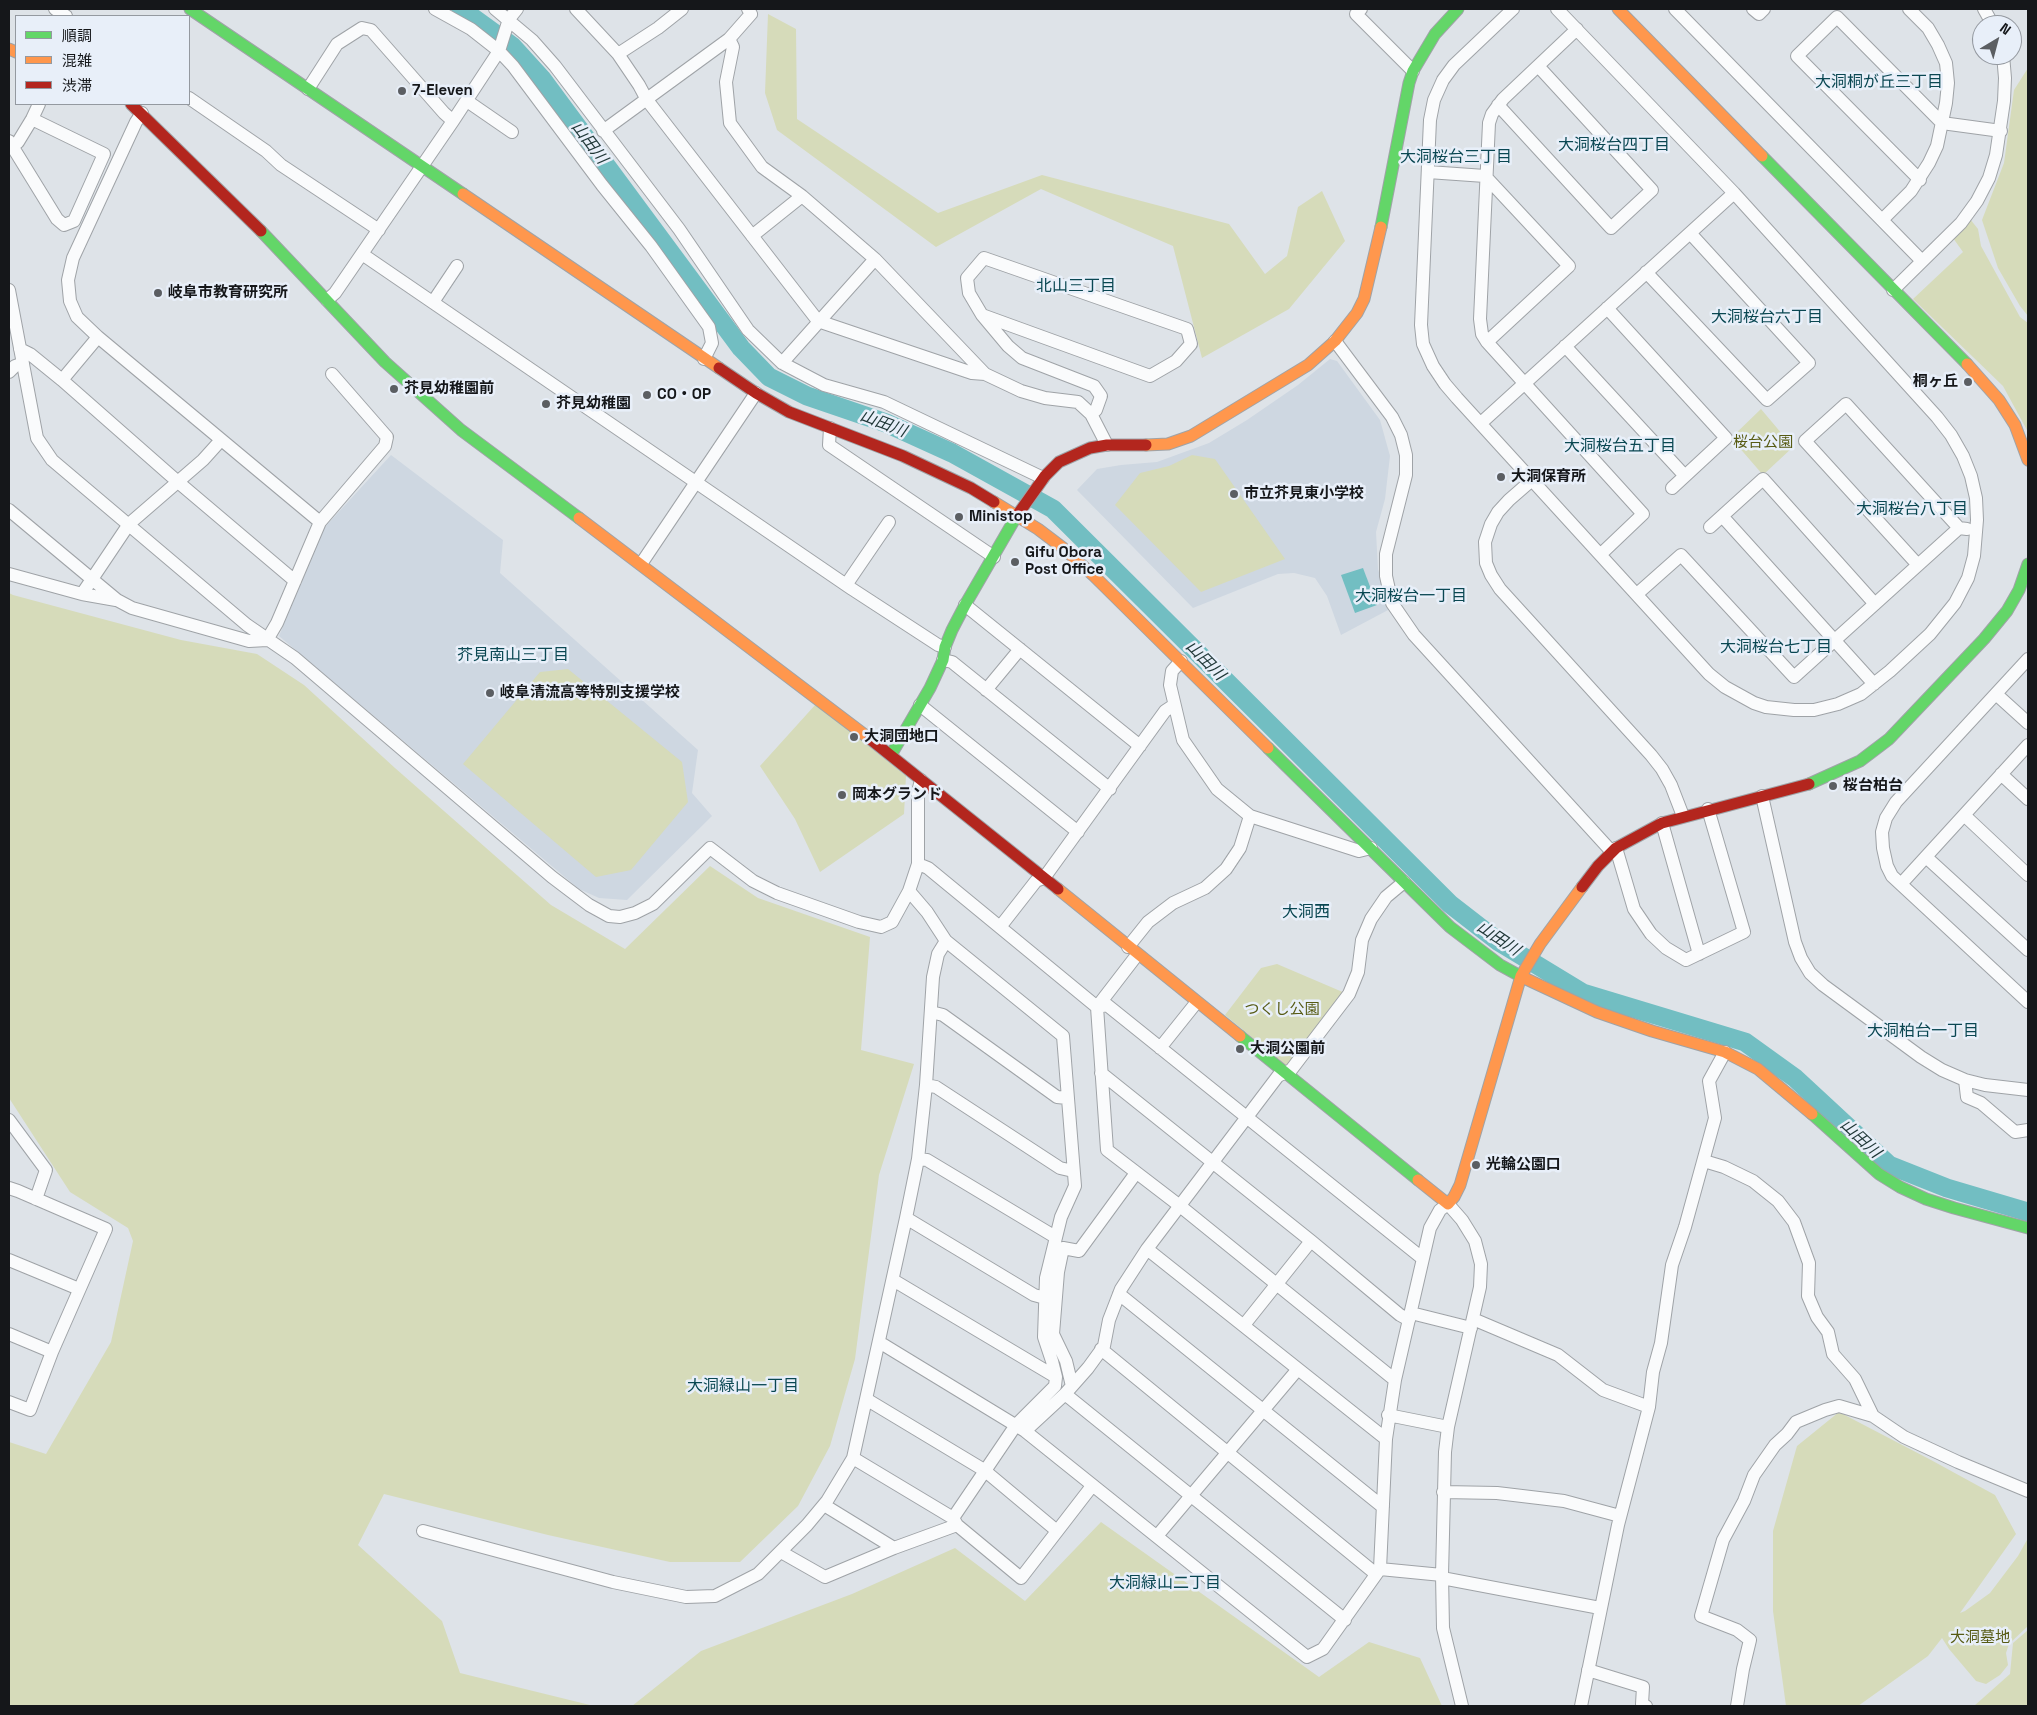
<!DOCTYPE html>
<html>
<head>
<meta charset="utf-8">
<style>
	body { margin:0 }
	#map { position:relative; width:2037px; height:1715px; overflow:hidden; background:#dee3e8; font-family:"Space Grotesk","Noto Sans JP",sans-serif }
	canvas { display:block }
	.frame { position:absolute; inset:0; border:10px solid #15171a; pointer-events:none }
	.legend { position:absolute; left:15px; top:15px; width:175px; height:90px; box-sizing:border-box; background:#e8eff9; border:1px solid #9499a0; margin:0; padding:6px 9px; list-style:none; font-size:15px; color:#15171a }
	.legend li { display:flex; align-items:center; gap:10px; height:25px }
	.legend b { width:25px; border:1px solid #9499a0 }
	.north { position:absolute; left:1972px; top:15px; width:50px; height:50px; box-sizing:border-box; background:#e8eff9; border:1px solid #9499a0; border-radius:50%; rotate:37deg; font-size:14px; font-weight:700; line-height:20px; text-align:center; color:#15171a }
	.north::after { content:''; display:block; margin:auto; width:18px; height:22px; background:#5b5e62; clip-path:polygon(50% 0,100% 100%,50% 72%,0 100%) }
</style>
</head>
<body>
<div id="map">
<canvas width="2037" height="1715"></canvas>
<div class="frame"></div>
<ul class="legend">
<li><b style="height:6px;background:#63d668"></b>順調</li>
<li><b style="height:6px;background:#ff974d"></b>混雑</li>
<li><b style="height:6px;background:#b3261e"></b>渋滞</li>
</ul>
<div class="north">N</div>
</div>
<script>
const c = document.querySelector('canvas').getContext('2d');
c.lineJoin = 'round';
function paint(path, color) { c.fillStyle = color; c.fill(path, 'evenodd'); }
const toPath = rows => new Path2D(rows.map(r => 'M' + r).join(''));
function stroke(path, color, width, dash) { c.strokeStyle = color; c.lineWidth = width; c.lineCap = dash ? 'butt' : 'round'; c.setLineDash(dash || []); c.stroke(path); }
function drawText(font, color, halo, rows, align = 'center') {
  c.font = font + ' "Space Grotesk","Noto Sans JP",sans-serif'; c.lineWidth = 5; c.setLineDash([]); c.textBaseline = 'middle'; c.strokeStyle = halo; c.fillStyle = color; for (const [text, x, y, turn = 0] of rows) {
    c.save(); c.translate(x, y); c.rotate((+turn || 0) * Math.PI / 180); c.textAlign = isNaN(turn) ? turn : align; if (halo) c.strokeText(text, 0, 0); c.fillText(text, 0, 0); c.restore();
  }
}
paint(toPath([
	[1330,359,1337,361,1380,420,1390,456,1385,499,1376,532,1378,569,1390,609,1341,635,1327,596,1315,578,1294,573,1278,574,1193,608,1077,490,1097,469,1121,465,1157,462,1209,443,1247,420,1298,385],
	[391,455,503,540,500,573,698,750,692,793,712,816,627,900,599,898,579,889,279,636,324,528]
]), '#ced7e1');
paint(toPath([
	[768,14,796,29,797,119,938,213,1042,175,1229,224,1265,274,1287,256,1298,207,1322,191,1345,241,1289,309,1202,358,1173,246,1041,189,936,247,777,130,765,93],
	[2028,68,2028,316,2020,306,1998,268,1982,220,2004,163,2014,90],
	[1970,219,1978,229,1981,246,2020,317,2028,323,2028,432,2003,386,1913,299,1963,252,1953,238],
	[1761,409,1793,447,1763,475,1731,438],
	[1192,455,1215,459,1285,559,1201,592,1115,505,1140,473,1169,466],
	[9,593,13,595,181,640,257,654,304,685,395,768,551,905,625,949,710,866,758,898,870,937,861,1050,914,1064,879,1175,855,1359,830,1446,798,1506,740,1562,670,1562,548,1535,384,1494,358,1545,442,1621,460,1673,594,1706,9,1706,9,1442,46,1454,111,1342,133,1241,128,1228,70,1192,9,1098],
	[568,669,682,762,688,802,631,870,596,877,463,764,540,672],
	[816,704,906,776,904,814,820,872,795,819,760,766],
	[1277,964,1345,993,1288,1067,1225,1015,1261,968],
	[1839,1412,1931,1460,1995,1495,2016,1534,1960,1613,1965,1611,1990,1593,2018,1556,2028,1538,2028,1626,2009,1644,2006,1653,2008,1665,2000,1675,1986,1684,1976,1681,1949,1649,1942,1638,1928,1656,1858,1706,1786,1706,1773,1611,1773,1531,1797,1446],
	[1101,1522,1319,1677,1369,1642,1420,1658,1442,1706,632,1706,701,1651,852,1594,955,1548,1025,1601],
	[2028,1630,2028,1706,1974,1706,2010,1674,2013,1643]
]), '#d6dbba');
paint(toPath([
	[1363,568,1377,605,1355,613,1341,575]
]), '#72bec2');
stroke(toPath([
	[461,9,512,46,542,79,741,348,769,377,807,396,886,423,952,453,1053,509,1450,904,1499,942,1583,993,1745,1042,1795,1078,1889,1165,1947,1188,2028,1212]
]), '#72bec2', 19);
const street = toPath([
	[55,9,66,16],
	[435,9,471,29,499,51,513,66,602,185,651,246,709,327,712,343,704,359],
	[495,9,532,40,555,66,679,229,748,330,782,363,824,385,884,402,1043,478],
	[576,9,618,54,639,85,647,100,818,321,972,373,985,374],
	[1361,9,1356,14,1413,71],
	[1513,9,1454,65,1443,80,1434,100,1430,120,1421,325,1423,344,1433,366,1445,384,1457,398,1709,674,1725,687,1754,703,1766,707,1794,710,1814,710,1838,704,1861,694,1890,671,1930,634,1955,603,1968,578,1974,556,1977,520,1976,498,1971,476,1963,456,1951,435,1937,417,1734,193,1557,9],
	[1675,9,1922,261],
	[1753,9,1759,14,1764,9],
	[1984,9,1993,25],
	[1577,29,1503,99,1492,114,1489,123,1480,319,1482,334,1487,342,1643,514,1601,554],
	[729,39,733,47,726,82,730,123,762,167,802,196,875,259,985,374,1021,391,1045,398,1078,402,1091,414,1107,445],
	[618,54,658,28,682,9],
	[308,89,337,44,362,28,371,30,444,113,453,121],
	[189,98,266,151,281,165,379,230],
	[467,101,512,132],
	[1498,105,1611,228,1652,190,1538,66],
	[142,113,136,122,73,258,68,280,70,301,77,317,98,337,320,522],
	[603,131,729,39,751,14,748,9],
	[9,141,57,219,64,225,74,221,104,154,32,119],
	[13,146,18,142,32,119,39,104],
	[1428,172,1485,176,1569,266,1487,342],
	[1920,180,1797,56,1837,17,1942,123,2001,131],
	[1882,220,1911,191,1929,163,1937,146,1946,103,1948,83,1946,63,1938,45,1928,28,1909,9],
	[752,236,802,196],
	[362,254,852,589,938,645,945,647],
	[1646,272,1767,400,1809,363,1690,233],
	[9,290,37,438,52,460,247,625,295,658,552,877,589,905,609,916,620,917,635,913,653,904,710,848,753,881,777,893,859,922,881,927,892,922,909,891,918,864,918,792,921,780],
	[1893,290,1961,223,1977,201,1989,178,1996,155,2004,101,2005,78,2003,55],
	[327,300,335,293,453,121,499,51,509,19,517,9],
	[433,302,457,266],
	[1607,308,1726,438,1672,488],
	[982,315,1150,376,1176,361,1191,344,1187,329,984,258,967,278,969,293,982,315,1008,346,1022,358,1094,386,1101,396,1096,410,1091,414],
	[1335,341,1392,417,1401,435,1406,455,1406,475,1386,554,1386,576,1392,603,1414,635,1612,852],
	[1565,346,1685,476],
	[20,349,30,354,62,380,178,482,295,581],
	[782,363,875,259],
	[9,372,15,366,23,363],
	[62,380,98,337],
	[1481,423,1734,193],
	[830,428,829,445,994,557],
	[1532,480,1509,500,1498,512,1491,524,1485,542,1486,563,1491,575,1500,589,1651,755,1662,769,1671,785,1683,816],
	[9,510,117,600,132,608,249,641,267,640],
	[1722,516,1874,684],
	[1710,527,1763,479,1875,604],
	[641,564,756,393],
	[1918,565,1805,441,1846,404,1959,528,1967,529],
	[9,574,82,594,116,600],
	[846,585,889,522],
	[82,594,129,524,203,460,221,440],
	[1637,594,1681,555,1794,677,1959,528],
	[965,605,1140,746],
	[267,640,277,623,320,522,385,446,387,437,332,374],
	[2028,659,1896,802,1886,818,1882,832,1883,848,1887,866,1892,876,2028,1002],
	[943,660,952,662,1110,789],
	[1181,661,1172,671,1170,685,1183,740,1217,789,1250,816,1359,851,1371,848],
	[986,690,1020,649],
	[1996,694,2028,723],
	[920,705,1078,832],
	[2001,774,2028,799],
	[1762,796,1795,942,1801,958,1810,973,1823,985,1921,1057,1942,1070,1965,1080,1985,1085,2028,1090],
	[1964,815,2028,875],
	[1662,823,1699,954],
	[1616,848,1634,909,1651,934,1666,948,1686,960,1744,932,1708,809],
	[1926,857,2028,950],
	[918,864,928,868,1097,1007,1107,1005,1422,1258],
	[1901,884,2028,745],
	[909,891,927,912,946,941,1063,1036,1075,1186,1061,1217,1046,1278,1044,1337,1052,1361,1056,1377,1055,1386,1016,1425,953,1518],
	[1000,927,1036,881,1044,878,1165,711,1174,705],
	[1128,947,1148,922,1173,903,1205,888,1226,869,1240,848,1250,816],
	[1137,955,1097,1007,1107,1150,1180,1206,1395,1380],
	[931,1012,943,1015,1057,1097,1067,1098],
	[1160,1048,1196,1003],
	[1101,1073,1311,1241,1400,1315,1409,1320],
	[1965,1080,1967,1097,1981,1103,2015,1132,2028,1130],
	[926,1085,936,1087,1060,1168,1073,1171],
	[9,1120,46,1170,36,1199],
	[918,1159,927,1160,1052,1235,1056,1235],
	[1704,1161,1724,1167,1753,1181,1778,1201,1794,1222,1809,1263,1808,1296,1817,1317,1828,1332,1833,1354,1855,1379,1873,1416,1904,1437,1958,1462,2028,1491],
	[9,1188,18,1191,106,1229,52,1352,30,1410,9,1402],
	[906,1218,1034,1295,1045,1298],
	[1147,1249,1386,1439],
	[9,1260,79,1289],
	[893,1280,1056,1377],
	[1119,1294,1383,1507],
	[1411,1313,1471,1328],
	[1473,1319,1558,1355,1603,1390,1649,1407],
	[1244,1325,1311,1241],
	[9,1334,52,1352],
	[879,1342,1025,1431,1307,1657,1323,1649,1380,1569,1386,1439,1395,1380,1430,1228,1440,1210,1448,1204,1462,1220,1475,1241,1481,1264,1480,1287,1448,1427,1445,1452,1442,1575,1443,1628,1462,1706],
	[1101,1349,1376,1574],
	[1072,1386,1066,1361,1053,1334,1058,1272,1063,1248,1079,1251,1136,1173],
	[1065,1394,1345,1620],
	[866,1399,984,1470,1057,1531],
	[1388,1415,1448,1427],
	[1025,1431,1065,1394,1088,1368,1104,1346,1109,1320,1121,1289,1147,1249,1275,1080,1278,1076,1291,1070,1349,994,1358,972,1362,940,1371,919,1386,897,1404,882],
	[853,1458,953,1518,957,1525,1021,1578,1092,1486],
	[1443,1492,1497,1493,1564,1501,1620,1516],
	[824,1505,894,1548,957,1525],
	[423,1531,613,1582,686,1597,715,1596,758,1574,807,1525,827,1501,853,1458,906,1218,918,1159,926,1085,933,977,938,954,946,941],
	[1157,1536,1298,1369],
	[781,1552,825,1577,894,1548],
	[1380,1569,1442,1575],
	[1442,1578,1600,1608],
	[1588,1670,1643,1687,1642,1704,1646,1706],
	[1581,1706,1618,1525,1649,1407,1653,1372,1661,1343,1672,1265,1685,1227,1715,1118,1709,1081,1725,1052],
	[1737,1706,1743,1669,1750,1640,1737,1630,1701,1616,1723,1540,1744,1501,1754,1475,1775,1445,1787,1434,1796,1422,1825,1410,1839,1406,1873,1416]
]);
const fast = toPath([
	[190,9,463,194],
	[1762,156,1967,364],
	[1381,227,1409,83,1413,71,1435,34,1458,9],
	[261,231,385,362,461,430,579,518],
	[1268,748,1450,927,1500,965,1522,977],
	[891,755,930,688,943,660,945,647,952,630,965,605,1016,517],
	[1809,784,1860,761,1889,739,1984,639,2007,611,2019,590,2028,564],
	[1240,1036,1418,1180],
	[1812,1114,1879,1174,1900,1187,1926,1199,1954,1208,2028,1228]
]);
const slow = toPath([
	[1618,9,1762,156],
	[9,49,16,52],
	[463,194,719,368],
	[1967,364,1999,400,2015,425,2028,460],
	[1146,445,1168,444,1191,436,1308,365,1335,341,1357,313,1364,299,1381,227],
	[994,502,1038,529,1063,548,1094,576,1268,748],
	[579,518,870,739],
	[1058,889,1240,1036],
	[1522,977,1597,1012,1652,1031,1725,1052,1758,1069,1812,1114],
	[1418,1180,1448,1204,1454,1197,1460,1185,1521,976,1540,944,1582,887]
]);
const jam = toPath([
	[131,104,261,231],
	[719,368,756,393,789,412,903,456,971,488,994,502],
	[1016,517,1045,476,1059,462,1090,448,1107,445,1146,445],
	[870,739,1058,889],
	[1582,887,1598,866,1616,848,1662,823,1809,784]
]);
stroke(street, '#9fa3a7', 14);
stroke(fast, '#9fa3a7', 13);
stroke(slow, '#9fa3a7', 13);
stroke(jam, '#9fa3a7', 13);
stroke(street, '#fafbfc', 12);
stroke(fast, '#63d668', 11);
stroke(slow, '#ff974d', 11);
stroke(jam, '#b3261e', 11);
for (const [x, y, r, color] of [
	[402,91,5,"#5b5e62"],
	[158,293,5,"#5b5e62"],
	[1968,382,5,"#5b5e62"],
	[394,389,5,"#5b5e62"],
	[647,395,5,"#5b5e62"],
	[546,404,5,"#5b5e62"],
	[1501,477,5,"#5b5e62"],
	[1234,494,5,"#5b5e62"],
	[959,517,5,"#5b5e62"],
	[1015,562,5,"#5b5e62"],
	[490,693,5,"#5b5e62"],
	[854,737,5,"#5b5e62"],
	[1833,786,5,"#5b5e62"],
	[842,795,5,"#5b5e62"],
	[1240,1049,5,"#5b5e62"],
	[1476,1165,5,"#5b5e62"]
]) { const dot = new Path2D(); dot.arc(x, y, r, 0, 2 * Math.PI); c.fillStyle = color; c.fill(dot); stroke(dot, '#e8eff9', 2); }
drawText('bold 15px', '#15171a', '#e8eff9', [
	["7-Eleven",412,91],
	["岐阜市教育研究所",168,293],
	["桐ヶ丘",1958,382,"right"],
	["芥見幼稚園前",404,389],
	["CO・OP",657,395],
	["芥見幼稚園",556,404],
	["大洞保育所",1511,477],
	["市立芥見東小学校",1244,494],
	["Ministop",969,517],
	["Gifu Obora",1025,553],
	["Post Office",1025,570],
	["岐阜清流高等特別支援学校",500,693],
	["大洞団地口",864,737],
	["桜台柏台",1843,786],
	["岡本グランド",852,795],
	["大洞公園前",1250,1049],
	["光輪公園口",1486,1165]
], 'left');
drawText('15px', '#575b14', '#e8eff9', [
	["桜台公園",1763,443],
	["つくし公園",1282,1010],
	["大洞墓地",1980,1638]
]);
drawText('16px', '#0a4752', '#e8eff9', [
	["大洞桐が丘三丁目",1879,83],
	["大洞桜台四丁目",1614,146],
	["大洞桜台三丁目",1456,158],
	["北山三丁目",1076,287],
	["大洞桜台六丁目",1767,318],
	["大洞桜台五丁目",1620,447],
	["大洞桜台八丁目",1912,510],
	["大洞桜台一丁目",1411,597],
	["大洞桜台七丁目",1776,648],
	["芥見南山三丁目",513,656],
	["大洞西",1306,913],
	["大洞柏台一丁目",1923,1032],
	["大洞緑山一丁目",743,1387],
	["大洞緑山二丁目",1165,1584]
]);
drawText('italic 16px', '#1e3636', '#e8eff9', [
	["山田川",589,143,53],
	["山田川",883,424,21],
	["山田川",1205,661,45],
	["山田川",1498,939,34],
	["山田川",1860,1139,43]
]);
</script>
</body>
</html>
